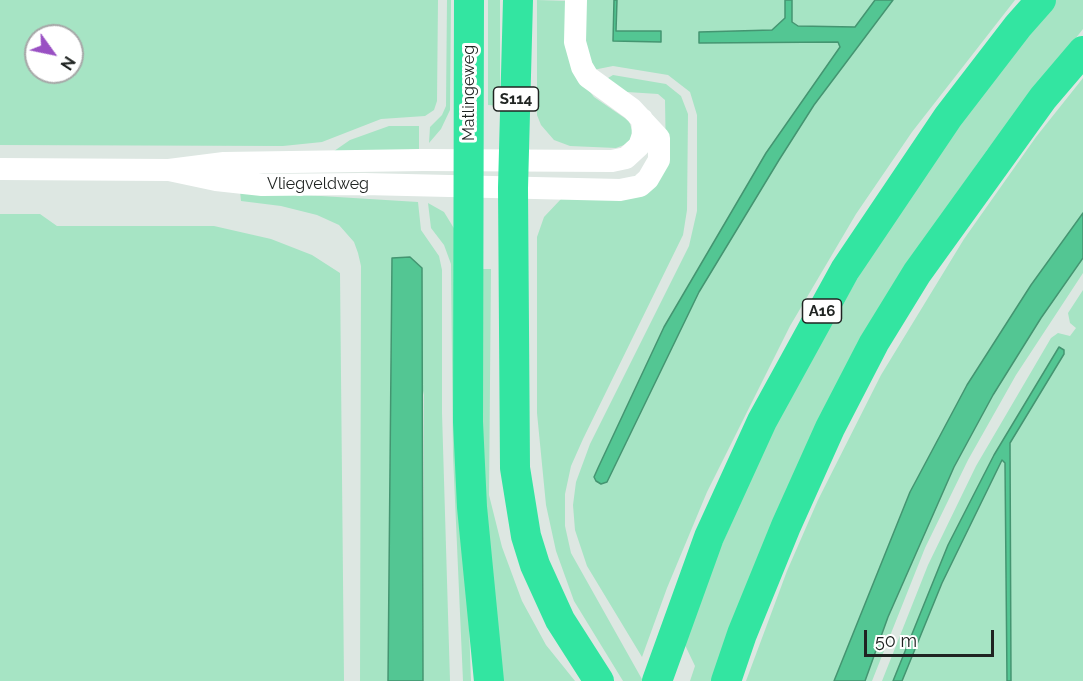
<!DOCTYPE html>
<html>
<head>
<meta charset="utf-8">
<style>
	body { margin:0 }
	#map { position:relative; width:1083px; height:681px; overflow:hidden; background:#dde7e2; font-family:Raleway,sans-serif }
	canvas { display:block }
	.north { position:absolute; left:24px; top:24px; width:60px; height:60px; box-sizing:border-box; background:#fff; border:2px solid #a6a7a7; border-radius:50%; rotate:123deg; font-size:16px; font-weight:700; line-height:24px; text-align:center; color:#202422 }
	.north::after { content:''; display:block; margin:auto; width:21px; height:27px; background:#9950c3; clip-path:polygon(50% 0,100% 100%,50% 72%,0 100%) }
	.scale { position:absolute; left:864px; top:630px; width:130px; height:27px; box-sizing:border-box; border:3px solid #202422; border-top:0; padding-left:8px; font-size:18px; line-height:21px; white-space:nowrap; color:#202422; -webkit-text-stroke:4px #fff; paint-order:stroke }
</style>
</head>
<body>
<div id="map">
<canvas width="1083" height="681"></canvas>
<div class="north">N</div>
<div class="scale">50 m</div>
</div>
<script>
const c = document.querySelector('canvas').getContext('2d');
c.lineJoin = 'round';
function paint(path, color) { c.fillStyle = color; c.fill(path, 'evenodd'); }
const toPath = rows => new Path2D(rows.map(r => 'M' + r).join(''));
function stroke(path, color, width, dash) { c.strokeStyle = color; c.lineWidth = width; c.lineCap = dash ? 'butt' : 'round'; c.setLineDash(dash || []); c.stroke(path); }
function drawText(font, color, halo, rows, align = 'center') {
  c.font = font + ' Raleway,sans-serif'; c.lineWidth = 6; c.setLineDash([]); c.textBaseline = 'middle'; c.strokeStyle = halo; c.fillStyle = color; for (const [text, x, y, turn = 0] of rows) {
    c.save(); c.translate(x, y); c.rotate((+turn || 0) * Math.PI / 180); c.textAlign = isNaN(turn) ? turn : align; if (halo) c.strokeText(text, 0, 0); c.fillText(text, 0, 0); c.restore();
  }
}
paint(toPath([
	[0,0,438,0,437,101,434,110,425,116,381,119,322,142,283,146,0,145],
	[36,36,72,36,72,72,36,72],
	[447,0,451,0,450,110,441,129,429,143,430,127,442,115,446,106],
	[488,0,500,0,500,106,488,105],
	[537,0,568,1,576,74,594,97,629,121,632,130,631,139,624,145,616,148,570,146,554,140,541,125,537,115],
	[583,0,614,0,613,41,661,41,660,31,616,31,617,0,785,0,785,18,772,30,700,32,838,42,841,47,766,153,664,327,598,468,601,484,607,482,699,292,779,160,814,105,893,0,1015,0,912,132,856,214,790,326,707,492,667,588,642,657,587,566,575,530,573,505,576,482,590,444,689,246,697,211,697,115,690,92,668,75,613,66,593,70,587,58],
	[792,0,875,0,855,27,798,26,792,22],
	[1056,0,1083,0,1083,29,987,150,950,203,740,604,711,681,690,681,695,666,684,643,687,625,778,415,906,195,1034,26],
	[613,75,666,84,681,96,688,114,687,210,683,235,583,439,571,466,565,494,565,526,571,553,643,681,623,681,574,601,556,551,546,505,537,413,537,237,544,217,561,199,595,195,666,161,665,100,658,94,627,92,603,81],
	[1083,78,1083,213,1031,285,967,385,910,492,834,681,746,681,787,571,818,500,881,375,964,239,1036,137],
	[389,126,419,126,419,149,324,158,350,140],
	[240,191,418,202,421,230,439,256,442,270,442,413,450,681,423,681,424,395,392,258,388,681,360,681,361,266,358,253,354,242,339,225,317,215,281,206,241,201],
	[428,203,444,212,455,230,471,681,463,681,453,455,451,264,444,245,431,228],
	[0,214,40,214,57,226,214,226,271,239,312,255,340,273,344,681,0,681],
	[1083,258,1083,273,1016,375,968,460,925,548,872,681,865,681,888,617,954,467,993,395,1041,318],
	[477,269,491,269,489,495,502,547,522,601,546,645,575,681,502,681,482,494],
	[1083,290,1083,681,1011,681,1010,443,1062,348,1059,347,994,455,948,545,893,681,882,681,928,565,976,466,1051,338,1058,333,1070,336,1076,328,1070,323,1068,313],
	[1001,459,1005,463,1007,681,902,681,942,583]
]), '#a6e4c4');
const water = toPath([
	[614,0,617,0,616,31,661,31,661,42,613,41,614,0],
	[785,0,792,0,792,22,798,26,855,27,875,0,893,0,814,105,779,160,699,292,607,482,601,484,596,481,594,477,598,468,664,327,766,153,840,47,838,42,699,43,699,32,772,30,785,18,785,0],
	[1083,213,1083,258,1041,318,993,395,954,467,888,617,865,681,834,681,910,492,967,385,1031,285,1083,213],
	[410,257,422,268,423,681,388,681,392,258,410,257],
	[1059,347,1064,350,1064,354,1010,443,1011,681,1007,681,1005,463,1002,460,942,583,902,681,893,681,948,545,994,455,1059,347]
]);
paint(water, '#53c693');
stroke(water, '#449571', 1.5);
stroke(toPath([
	[0,169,169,170,224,163,423,160,612,161,626,158,639,146,643,135,642,119],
	[169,170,216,180,262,185,364,184,620,190,640,186,648,179,659,160,659,138,632,109,588,77,582,67,575,42,576,0]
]), '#fff', 22);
stroke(toPath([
	[469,0,468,422,472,507,489,681],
	[518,0,513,188,515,468,526,536,535,565,560,620,599,681],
	[657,681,709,537,762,421,845,270,948,117,1018,26,1041,0],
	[726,681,742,634,786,526,830,428,874,343,917,273,1043,98,1083,51]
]), '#33e5a1', 30);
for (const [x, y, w] of [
	[516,99,45],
	[822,311,39]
]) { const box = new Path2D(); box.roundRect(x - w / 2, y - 12, w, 24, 4.5); c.fillStyle = '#fff'; c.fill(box); stroke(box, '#202422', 1.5); }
drawText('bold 15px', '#202422', null, [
	["S114",516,99],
	["A16",822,311]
]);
drawText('16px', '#202422', '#fff', [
	["Matlingeweg",469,93,-90],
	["Vliegveldweg",318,184]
]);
</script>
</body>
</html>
